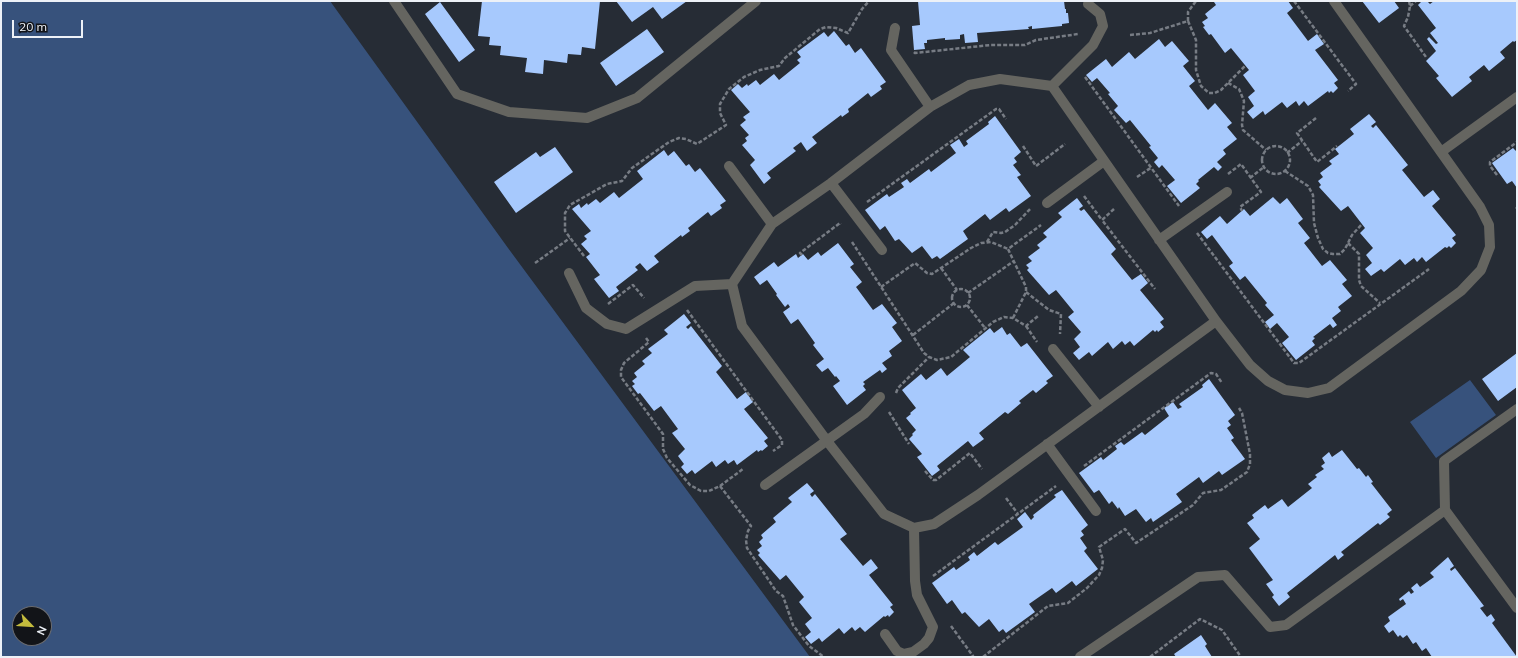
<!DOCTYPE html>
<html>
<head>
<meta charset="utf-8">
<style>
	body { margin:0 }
	#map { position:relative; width:1518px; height:658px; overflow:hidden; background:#262c35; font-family:Mulish,sans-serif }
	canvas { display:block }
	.frame { position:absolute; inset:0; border:2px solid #edf1f7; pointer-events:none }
	.north { position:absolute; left:12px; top:606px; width:40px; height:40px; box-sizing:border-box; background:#121418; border:1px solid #6a6c71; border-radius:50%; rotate:115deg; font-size:11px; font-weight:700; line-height:16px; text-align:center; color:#edf1f7 }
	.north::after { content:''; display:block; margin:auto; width:14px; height:18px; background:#c4bc3d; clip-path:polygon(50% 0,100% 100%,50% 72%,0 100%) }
	.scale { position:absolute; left:12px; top:20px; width:71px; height:18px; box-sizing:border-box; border:2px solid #edf1f7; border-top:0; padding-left:5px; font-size:12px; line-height:14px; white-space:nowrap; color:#edf1f7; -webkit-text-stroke:3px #121418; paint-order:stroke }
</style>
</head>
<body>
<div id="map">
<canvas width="1518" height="658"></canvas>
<div class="frame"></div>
<div class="north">N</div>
<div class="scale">20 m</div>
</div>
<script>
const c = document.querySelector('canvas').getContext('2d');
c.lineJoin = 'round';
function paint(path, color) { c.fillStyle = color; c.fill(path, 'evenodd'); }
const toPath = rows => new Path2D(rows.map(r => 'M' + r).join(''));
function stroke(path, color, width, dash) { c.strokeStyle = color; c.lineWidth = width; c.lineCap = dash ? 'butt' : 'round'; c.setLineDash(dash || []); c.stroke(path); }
paint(toPath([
	[1,1,330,1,508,248,810,657,1,657],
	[20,614,44,614,44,638,20,638],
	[1470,380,1496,415,1436,458,1410,422]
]), '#37527c');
paint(toPath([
	[482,1,600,1,595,49,582,47,581,55,568,54,567,63,544,60,543,74,525,72,527,58,500,55,501,46,489,45,490,37,478,36],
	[616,1,687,1,662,19,653,7,632,22],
	[918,1,1064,1,1065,9,1066,9,1066,13,1068,13,1069,23,1062,24,1062,26,1032,29,1032,26,1028,27,1029,29,977,33,978,42,965,43,964,34,960,35,960,39,945,40,945,38,927,40,927,43,924,43,925,49,914,50,912,26,920,25],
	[1215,1,1288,1,1293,8,1287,13,1308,41,1317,34,1324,44,1315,50,1338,80,1334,83,1338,88,1333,93,1331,91,1329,93,1328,91,1308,106,1304,101,1299,106,1296,101,1287,108,1282,102,1265,115,1263,111,1253,119,1247,112,1254,106,1248,97,1255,91,1243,75,1249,70,1231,48,1225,53,1211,34,1209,35,1203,27,1205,26,1202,22,1208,18,1205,14,1216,5,1214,2],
	[1362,1,1394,1,1399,8,1379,23],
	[1422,1,1427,1,1430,4,1434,1,1517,1,1517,40,1514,42,1513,41,1500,52,1505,58,1489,71,1484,65,1469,77,1472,81,1452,97,1436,78,1439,76,1426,61,1436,51,1427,39,1429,37,1436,44,1438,43,1430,33,1436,28,1418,5],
	[440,2,475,50,459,62,425,14],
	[647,29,664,52,616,86,600,63],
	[834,31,846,46,849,44,855,53,861,48,886,82,880,86,882,89,871,97,868,93,848,109,849,112,842,117,841,115,812,137,817,143,807,151,801,142,793,148,796,151,767,173,771,178,764,184,750,165,755,160,742,145,747,141,745,138,749,135,740,125,746,120,743,117,750,112,731,90,738,84,742,88,747,84,748,86,756,80,760,85,774,74,779,80,800,63,797,60,801,57,797,52,824,32,828,37],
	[1159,39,1165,47,1172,41,1189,61,1183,66,1195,81,1189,86,1208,110,1215,103,1232,123,1227,127,1237,139,1223,150,1226,154,1217,162,1222,167,1218,171,1214,167,1198,180,1199,181,1196,184,1200,188,1181,203,1167,186,1175,180,1162,165,1159,168,1154,162,1158,158,1149,147,1151,146,1130,120,1126,123,1114,110,1118,106,1108,94,1110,93,1097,78,1092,82,1086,75,1106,59,1112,67,1129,52,1135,59],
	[1369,114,1376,122,1371,126,1373,128,1376,125,1408,165,1402,170,1424,197,1433,190,1440,199,1432,206,1456,235,1452,238,1456,243,1451,248,1449,246,1447,248,1445,247,1426,262,1422,257,1417,262,1414,258,1405,265,1400,259,1384,272,1381,269,1371,276,1365,269,1372,263,1366,255,1373,248,1360,233,1365,228,1348,206,1341,211,1319,187,1321,185,1318,181,1323,177,1320,173,1332,164,1329,161,1339,154,1335,149,1354,134,1350,129],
	[995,116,1021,152,1014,158,1017,162,1013,165,1021,175,1017,177,1031,196,1009,212,1006,208,990,220,985,214,963,231,968,239,940,259,937,256,932,259,922,246,912,253,899,239,895,241,885,226,880,230,865,210,887,194,889,197,904,187,901,183,907,179,910,183,929,169,931,172,956,153,950,145,959,139,964,147,968,144,966,141,989,124,988,122],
	[555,147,573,172,516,213,494,182,536,152,540,157],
	[1513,148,1516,151,1517,150,1517,188,1512,181,1507,184,1492,163],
	[664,150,668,156,674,151,686,166,689,164,695,172,700,168,726,201,720,205,722,208,711,216,708,212,688,228,690,231,682,237,681,235,654,256,659,262,647,271,640,263,635,267,638,270,616,287,619,291,609,298,594,279,600,275,586,257,590,254,581,244,587,239,584,236,591,231,572,209,579,204,581,208,587,203,588,205,596,199,600,203,614,192,619,198,643,179,637,171],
	[1273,197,1280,204,1287,198,1303,219,1298,223,1310,238,1304,243,1322,266,1330,260,1347,280,1342,284,1352,296,1338,307,1341,311,1332,318,1337,325,1333,328,1330,324,1313,337,1315,338,1312,341,1315,345,1296,360,1282,343,1289,337,1277,323,1270,329,1265,322,1274,315,1265,305,1267,303,1245,276,1240,280,1229,266,1233,263,1212,235,1207,239,1201,232,1220,216,1227,224,1244,209,1250,216],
	[1077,198,1083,206,1079,209,1081,211,1084,209,1116,249,1111,254,1132,280,1141,274,1148,283,1140,290,1164,319,1160,322,1164,327,1158,332,1157,330,1155,332,1153,330,1134,346,1130,341,1125,345,1122,341,1113,349,1108,342,1092,356,1089,352,1079,360,1073,353,1080,347,1074,339,1081,332,1068,317,1074,312,1056,290,1049,295,1027,270,1029,268,1026,265,1032,261,1028,257,1040,248,1037,245,1047,237,1043,233,1062,217,1058,213],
	[838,243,854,264,850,267,862,282,856,287,873,310,882,304,897,323,892,327,902,341,889,351,892,356,882,363,887,369,882,373,880,370,863,382,865,384,863,386,866,390,847,405,833,386,840,381,836,376,835,377,828,368,822,372,816,365,824,359,813,345,815,343,798,319,791,324,783,312,790,307,788,304,785,307,776,295,777,294,767,280,760,285,754,277,774,262,778,267,796,254,798,258,803,254,808,260,818,252,821,256],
	[684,314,691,323,686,327,688,329,691,326,722,366,716,372,737,399,746,392,753,402,744,409,768,438,764,441,768,446,762,451,761,450,758,452,757,450,737,465,734,460,728,464,725,460,716,467,712,461,695,474,692,470,687,474,681,467,684,464,678,456,685,449,672,433,678,429,661,406,654,411,640,393,638,394,632,386,635,384,632,381,637,377,634,373,645,364,642,361,652,353,648,349,668,334,664,330],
	[1002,327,1007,335,1010,333,1021,347,1027,343,1053,376,1046,381,1048,383,1036,393,1033,390,1019,401,1021,403,1008,414,1005,412,979,433,984,439,973,447,968,441,937,466,940,470,932,476,917,457,922,454,909,439,913,435,912,434,916,430,906,418,911,414,910,413,916,408,902,390,921,374,926,380,941,368,947,376,970,357,963,350,990,328,994,333],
	[1517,353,1517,387,1498,401,1482,379],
	[1209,379,1235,415,1228,421,1231,425,1227,428,1234,438,1231,440,1245,459,1222,475,1219,471,1203,483,1199,477,1176,494,1182,502,1153,522,1151,518,1146,522,1136,509,1125,516,1119,507,1118,509,1112,501,1109,504,1099,490,1094,493,1079,473,1101,457,1103,460,1117,449,1115,446,1121,442,1124,445,1142,432,1145,435,1169,416,1164,408,1173,402,1178,409,1182,407,1179,404,1203,387,1202,385],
	[1342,450,1357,469,1359,468,1366,477,1368,475,1373,482,1371,483,1392,510,1387,514,1390,517,1380,525,1378,523,1341,552,1344,555,1338,560,1335,555,1306,578,1287,593,1290,597,1279,606,1272,597,1274,595,1266,584,1273,580,1249,548,1260,539,1247,523,1254,518,1252,515,1265,505,1268,509,1282,499,1288,507,1312,488,1308,484,1317,477,1315,475,1324,469,1321,466,1325,463,1322,458,1329,452,1332,457],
	[807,483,814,491,810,494,812,497,815,494,847,534,840,539,863,566,871,559,878,568,869,575,893,605,890,607,894,612,889,617,888,615,885,617,884,616,865,632,860,627,855,631,852,627,844,634,839,628,822,642,819,638,811,644,805,637,811,632,805,624,812,618,799,602,804,597,786,575,780,580,758,555,760,553,757,550,762,546,759,542,763,538,761,535,776,522,773,518,792,502,788,498],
	[1062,490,1088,525,1081,531,1084,535,1080,538,1087,548,1084,551,1098,569,1076,586,1072,581,1056,593,1052,588,1029,604,1035,612,1006,633,1003,629,999,632,989,619,979,627,965,612,962,614,952,600,947,604,932,583,954,567,956,570,970,560,968,557,974,552,977,556,995,542,998,545,1023,527,1017,519,1025,512,1031,520,1034,517,1033,515,1056,497,1054,495],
	[1448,557,1454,566,1450,569,1451,571,1455,568,1484,606,1480,608,1487,617,1491,614,1495,620,1492,623,1517,657,1432,657,1426,648,1422,651,1416,642,1413,644,1407,635,1403,638,1400,635,1398,637,1393,630,1389,633,1384,626,1390,621,1388,617,1406,604,1403,599,1400,601,1399,599,1409,591,1411,594,1414,592,1411,588,1417,583,1420,587,1434,577,1430,573],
	[1201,635,1207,644,1205,646,1212,657,1176,657,1174,654]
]), '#a7c9fd');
stroke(toPath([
	[1294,1,1356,84,1348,91],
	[1409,1,1410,6,1408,17,1404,26,1426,57],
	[1410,6,1416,1],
	[1188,21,1188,12,1196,1],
	[1130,35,1150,33,1188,21,1196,40,1196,70,1201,86,1209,93,1215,93,1221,90,1245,66],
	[914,52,915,53,991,45,1025,45,1036,40,1078,34],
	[1085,77,1179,206],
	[1228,83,1239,89,1244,101,1242,125,1243,130,1266,150],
	[1316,118,1297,133,1317,162,1337,146],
	[1023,146,1036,166,1065,144],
	'1262 160a14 14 0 1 1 28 0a14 14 0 1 1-28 0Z',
	[1287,153,1302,141],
	[1285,171,1308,186,1313,195,1314,223,1318,238,1323,249,1328,253,1333,254,1340,254,1345,249,1352,235,1362,224],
	[1228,174,1241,164,1261,192,1240,207,1242,211],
	[1497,175,1490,166,1490,162,1517,142],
	[1137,177,1152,167],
	[1250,178,1264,167],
	[1084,196,1102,220],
	[867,202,996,109,999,109,1006,119],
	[1516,207,1517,208],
	[1114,209,1102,220,1155,289],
	[1197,233,1294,363,1299,363,1429,269],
	[852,242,924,353,929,357,937,360,951,357,993,322,1004,317,1013,318,1026,326,1038,316],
	[987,242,993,232,1001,233,1005,232,1015,225,1031,208],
	[1348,243,1359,254,1359,280,1361,286,1380,303],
	[802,255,800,253,840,223,841,224],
	[584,256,565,231,565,213,570,205,607,184,622,181,632,168,669,142,679,138,686,139,697,144,726,125,720,113,720,104,729,89,744,77,760,70,779,66,785,58,820,29,826,27,836,28,848,33,862,9,869,1],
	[535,263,570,238],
	[941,268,957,290],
	[881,287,915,263,927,273,932,274,971,248,981,243,991,242,1008,249],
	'952 298a9 9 0 1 1 18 0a9 9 0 1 1-18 0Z',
	[1026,292,1049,310,1061,314,1060,334],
	[968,293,1014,261],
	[608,304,633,285,644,298],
	[967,305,985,328],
	[687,310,782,440,782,445,773,451],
	[1013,318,1026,292,1026,287,1008,249,1041,225],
	[1026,326,1037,342],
	[913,335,954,303],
	[646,338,649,342,624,363,621,370,621,377,663,434,663,449,667,458,690,485,701,491,709,491,720,486,751,526,748,531,746,540,747,548,776,591,783,596,793,625,809,646,824,657],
	[896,393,898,388,929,357],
	[889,412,909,444],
	[1084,466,1211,373,1216,374,1222,383],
	[925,471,933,480,936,480,970,453,982,469],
	[720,486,743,469],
	[1006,498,1018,514],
	[933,576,1056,486],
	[951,626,973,656,971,657],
	[983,657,1048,606,1068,603,1087,588,1099,575,1102,568,1103,560,1099,547,1125,529,1136,543,1193,505,1203,493,1221,490,1247,472,1250,464,1250,454,1242,413,1239,408],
	[1150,657,1200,619,1222,630,1241,657]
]), '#777c84', 2.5, [4, 2]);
stroke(toPath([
	[394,1,457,94,509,112,587,118,637,98,756,1],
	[895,28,891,50,930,107],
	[1052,86,1093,45,1103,26,1100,14,1088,4],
	[1441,152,1517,97],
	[729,166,772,224],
	[831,183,882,250],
	[1047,203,1104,161],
	[1159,240,1227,192],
	[569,273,586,308,607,324,626,329,695,286,732,284],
	[1216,321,978,495,934,524,914,528,884,514,827,441,742,326,732,284,772,224,831,183,930,107,969,85,1000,79,1052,86,1216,321,1250,365,1268,381,1285,390,1308,393,1329,388,1461,291,1481,270,1490,247,1489,225,1480,207,1334,1],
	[1053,349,1099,407],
	[1517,409,1444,461,1445,510,1517,608],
	[1047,444,1096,511],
	[765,485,864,414,880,397],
	[885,634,897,651,904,654,913,652,924,644,929,638,933,627,917,595,915,581,914,528],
	[1080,657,1198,577,1225,575,1270,627,1286,625,1445,510]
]), '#656560', 10);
</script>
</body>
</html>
